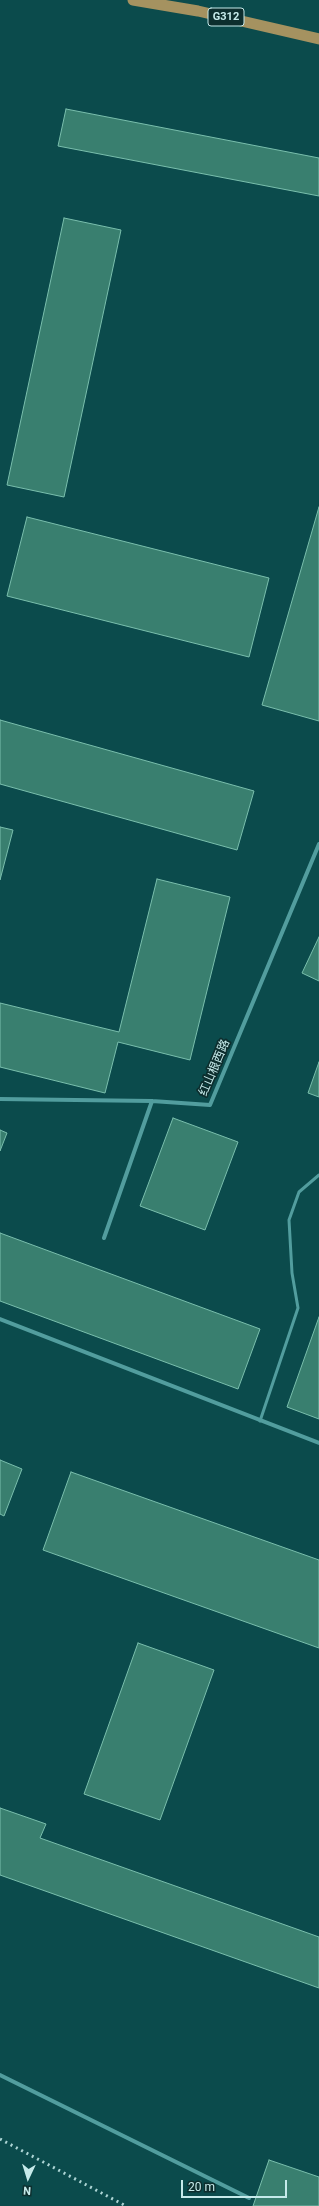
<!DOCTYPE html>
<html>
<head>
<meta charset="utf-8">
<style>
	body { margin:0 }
	#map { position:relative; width:319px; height:2206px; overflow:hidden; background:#0b4b4c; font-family:Roboto,sans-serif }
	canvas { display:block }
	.north { position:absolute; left:8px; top:2158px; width:40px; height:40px; -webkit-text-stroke:3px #0d2e2e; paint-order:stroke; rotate:184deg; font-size:11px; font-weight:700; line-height:16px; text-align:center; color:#c6eaea }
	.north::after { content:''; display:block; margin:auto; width:14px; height:18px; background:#c6eaea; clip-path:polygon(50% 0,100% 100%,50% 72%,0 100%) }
	.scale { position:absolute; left:181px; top:2180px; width:106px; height:18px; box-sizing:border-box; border:2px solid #c6eaea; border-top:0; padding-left:5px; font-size:12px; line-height:14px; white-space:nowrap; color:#c6eaea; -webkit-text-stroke:3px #0d2e2e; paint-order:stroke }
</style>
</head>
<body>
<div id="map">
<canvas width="319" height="2206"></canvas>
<div class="north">N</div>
<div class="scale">20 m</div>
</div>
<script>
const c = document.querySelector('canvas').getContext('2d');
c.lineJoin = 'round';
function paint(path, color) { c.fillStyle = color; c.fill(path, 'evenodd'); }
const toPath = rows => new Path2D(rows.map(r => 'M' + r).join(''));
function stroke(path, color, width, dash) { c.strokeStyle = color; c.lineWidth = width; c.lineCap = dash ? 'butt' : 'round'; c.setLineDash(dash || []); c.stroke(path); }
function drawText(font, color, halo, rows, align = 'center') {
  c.font = font + ' Roboto,"Noto Sans SC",sans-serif'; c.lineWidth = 3.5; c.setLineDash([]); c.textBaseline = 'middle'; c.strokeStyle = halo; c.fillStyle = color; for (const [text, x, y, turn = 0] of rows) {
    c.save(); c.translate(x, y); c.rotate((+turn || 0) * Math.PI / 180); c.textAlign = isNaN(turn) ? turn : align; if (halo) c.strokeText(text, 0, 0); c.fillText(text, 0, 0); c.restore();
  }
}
const building = toPath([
	[66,109,319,158,319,196,58,146,66,109],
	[64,218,121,230,64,497,7,485,64,218],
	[319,507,319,721,262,705,319,507],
	[27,517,269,578,249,657,7,596,27,517],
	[0,720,254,791,237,850,0,784,0,720],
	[0,827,13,830,0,880,0,827],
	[157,879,230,897,190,1060,118,1042,105,1093,0,1067,0,1003,119,1032,157,879],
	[319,937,319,981,302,973,319,937],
	[319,1062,319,1097,308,1093,319,1062],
	[173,1118,238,1142,205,1230,140,1206,173,1118],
	[0,1130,7,1133,0,1151,0,1130],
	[0,1233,260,1329,238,1389,0,1301,0,1233],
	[319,1317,319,1419,287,1407,319,1317],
	[0,1460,22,1469,4,1516,0,1514,0,1460],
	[71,1472,319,1560,319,1648,43,1550,71,1472],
	[138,1643,214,1670,160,1820,84,1794,138,1643],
	[0,1808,46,1824,40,1838,319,1937,319,1988,0,1875,0,1808],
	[269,2160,319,2177,319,2206,253,2206,269,2160]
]);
paint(building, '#397f6f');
stroke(building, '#7abfad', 1);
stroke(toPath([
	[260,1421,298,1308,292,1273,289,1220,299,1192,319,1175]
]), '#529d9e', 3);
stroke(toPath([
	[0,1099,152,1101,210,1105,319,844],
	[104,1238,152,1101],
	[0,1319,319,1443],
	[0,2075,249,2198]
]), '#529d9e', 4);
stroke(toPath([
	[133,0,198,11,319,39]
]), '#a59260', 11);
stroke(toPath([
	[0,2139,126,2206]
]), '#acd4d4', 3, [2, 4]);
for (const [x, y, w] of [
	[226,17,36]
]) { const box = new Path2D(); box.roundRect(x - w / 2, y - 9, w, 18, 3); c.fillStyle = '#0d2e2e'; c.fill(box); stroke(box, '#c6eaea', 1); }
drawText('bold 11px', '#c6eaea', null, [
	["G312",226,17]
]);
drawText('12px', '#c6eaea', '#0d2e2e', [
	["红山根西路",215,1068,-67]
]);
</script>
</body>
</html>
